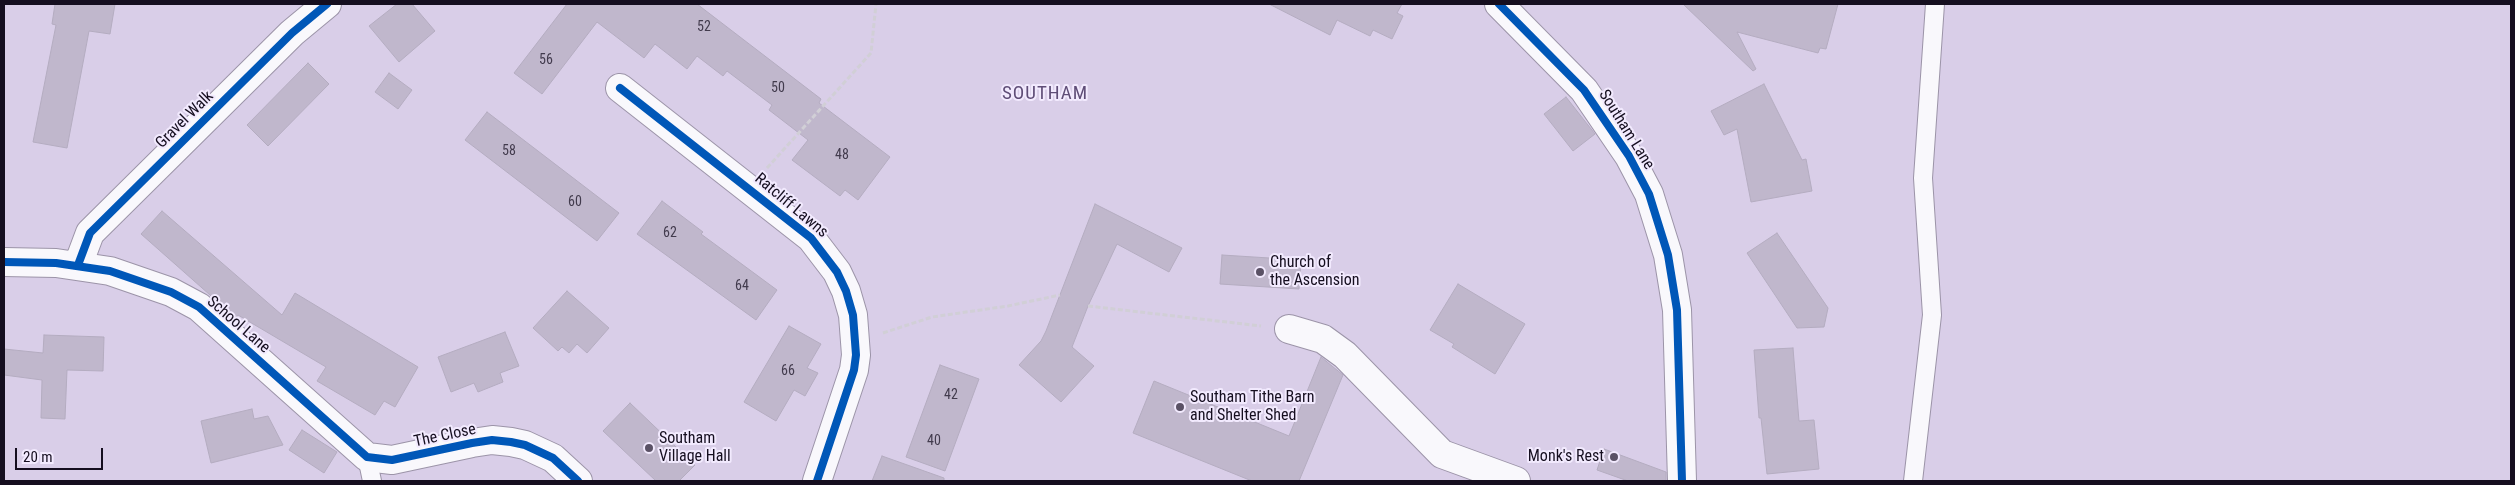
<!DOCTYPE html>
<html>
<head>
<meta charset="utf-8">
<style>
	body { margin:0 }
	#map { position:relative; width:2515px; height:485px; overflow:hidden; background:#d9cee8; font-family:"Roboto Condensed",sans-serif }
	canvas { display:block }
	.frame { position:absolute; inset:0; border:5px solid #150e1f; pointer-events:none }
	.scale { position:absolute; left:15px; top:448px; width:88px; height:22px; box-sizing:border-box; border:2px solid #150e1f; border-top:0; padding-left:6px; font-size:15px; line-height:18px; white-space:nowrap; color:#150e1f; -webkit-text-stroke:4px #f2eafe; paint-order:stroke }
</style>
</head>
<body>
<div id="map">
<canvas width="2515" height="485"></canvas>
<div class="frame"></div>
<div class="scale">20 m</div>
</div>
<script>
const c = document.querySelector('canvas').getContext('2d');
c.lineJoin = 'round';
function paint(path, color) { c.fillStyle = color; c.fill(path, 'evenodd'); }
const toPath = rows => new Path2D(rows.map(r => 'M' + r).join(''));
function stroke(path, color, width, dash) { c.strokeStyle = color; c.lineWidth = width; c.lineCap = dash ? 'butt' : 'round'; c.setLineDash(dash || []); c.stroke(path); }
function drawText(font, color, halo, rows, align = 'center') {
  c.font = font + ' "Roboto Condensed",sans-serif'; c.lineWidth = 4; c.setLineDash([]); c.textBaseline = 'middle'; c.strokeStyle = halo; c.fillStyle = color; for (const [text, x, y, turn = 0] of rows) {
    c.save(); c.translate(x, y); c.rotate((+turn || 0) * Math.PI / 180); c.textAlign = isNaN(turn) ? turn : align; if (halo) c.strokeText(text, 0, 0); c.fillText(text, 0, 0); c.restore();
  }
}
const building = toPath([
	[55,4,115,4,110,34,89,31,67,148,33,142,56,25,52,24,55,4],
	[397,4,412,4,435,31,399,62,369,26,397,4],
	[567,4,697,4,821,99,819,103,890,157,858,200,845,190,840,196,792,160,808,140,769,110,772,105,727,71,723,76,697,56,687,69,655,44,644,58,597,22,542,94,514,73,567,4],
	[1269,4,1402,4,1397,13,1403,16,1392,39,1373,30,1370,36,1337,20,1330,35,1269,4],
	[1683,4,1838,4,1826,49,1820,48,1818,53,1737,32,1756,69,1753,71,1683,4],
	[308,63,329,84,268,146,247,125,308,63],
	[389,73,412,90,398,109,375,92,389,73],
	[1764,84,1802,160,1806,159,1812,191,1751,202,1737,129,1724,135,1711,111,1764,84],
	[1566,97,1595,134,1573,151,1544,114,1566,97],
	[487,112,619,213,597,241,465,140,487,112],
	[662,201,703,232,701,234,777,290,756,320,637,234,662,201],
	[1095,204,1182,248,1169,272,1117,244,1088,306,1072,347,1094,366,1061,402,1019,365,1041,341,1046,331,1095,204],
	[162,211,282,315,295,293,418,367,395,407,384,401,375,415,317,381,326,367,238,315,236,318,141,234,162,211],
	[1777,233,1828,308,1824,327,1797,328,1747,253,1777,233],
	[1222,255,1301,260,1299,289,1220,284,1222,255],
	[1458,284,1525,324,1495,374,1452,347,1454,344,1430,330,1458,284],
	[567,291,609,328,587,353,577,344,569,353,562,347,558,351,533,328,567,291],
	[789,326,821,344,807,368,818,373,805,396,794,390,776,421,744,402,789,326],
	[505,332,519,366,500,373,503,382,478,392,474,383,451,392,438,357,505,332],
	[44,335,104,337,103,371,67,370,65,419,41,418,42,380,4,375,4,349,43,353,44,335],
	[1793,348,1799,421,1814,420,1819,469,1767,474,1761,418,1759,418,1754,350,1793,348],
	[1321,357,1343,375,1299,481,1252,481,1133,433,1154,381,1289,436,1321,357],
	[940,365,979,379,945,471,906,457,940,365],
	[630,403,695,465,679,481,656,481,603,431,630,403],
	[252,409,254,419,268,416,283,445,211,463,201,421,252,409],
	[302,430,337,452,324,473,289,450,302,430],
	[1604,449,1666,472,1666,481,1628,481,1597,470,1604,449],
	[882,456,944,478,944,481,872,481,882,456]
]);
paint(building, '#c0b7cc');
stroke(building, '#b4acc0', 1);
const service = toPath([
	[367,457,372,481],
	[1913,481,1932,315,1923,178,1935,4]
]);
const minor = toPath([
	[1499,4,1584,90,1629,156,1649,194,1668,255,1677,310,1682,481],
	[620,88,811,238,837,272,846,291,853,315,856,355,854,370,817,481],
	[4,262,56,263,110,271,171,292,199,307,367,457,392,460,472,443,492,440,511,442,525,445,553,458,578,481],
	[78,265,90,233,292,33,327,4],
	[1289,329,1323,339,1345,355,1442,454,1516,481]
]);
stroke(service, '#9c94a8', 20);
stroke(minor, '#9c94a8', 30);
stroke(toPath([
	[767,168,871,53,876,4],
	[1088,306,1261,326],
	[883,333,932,317,1008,306,1060,295]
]), '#d1cfd6', 3, [5, 2.5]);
stroke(service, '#f9f8fc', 18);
stroke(minor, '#f9f8fc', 28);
stroke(toPath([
	[1499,4,1584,90,1629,156,1649,194,1668,255,1677,310,1682,481],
	[620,88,811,238,837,272,846,291,853,315,856,355,854,370,817,481],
	[4,262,56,263,110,271,171,292,199,307,367,457,392,460,472,443,492,440,511,442,525,445,553,458,578,481],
	[78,265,90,233,292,33,327,4]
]), '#0057b8', 8);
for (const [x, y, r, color] of [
	[1260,272,5,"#5a5165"],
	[1180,407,5,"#5a5165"],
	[649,448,5,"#5a5165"],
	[1614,457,5,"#5a5165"]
]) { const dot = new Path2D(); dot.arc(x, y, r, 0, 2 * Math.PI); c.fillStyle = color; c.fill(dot); stroke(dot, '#f2eafe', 2); }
drawText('14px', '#423b4d', null, [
	["52",704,27],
	["56",546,60],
	["50",778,88],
	["58",509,151],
	["48",842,155],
	["60",575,202],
	["62",670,233],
	["64",742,286],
	["66",788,371],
	["42",951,395],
	["40",934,441]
]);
drawText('16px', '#150e1f', '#f2eafe', [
	["Gravel Walk",185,120,-45],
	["Southam Lane",1626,130,58],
	["Ratcliff Lawns",791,206,40],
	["School Lane",238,325,41],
	["The Close",445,436,-12]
]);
drawText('16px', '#150e1f', '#f2eafe', [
	["Church of",1270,263],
	["the Ascension",1270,281],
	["Southam Tithe Barn",1190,398],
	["and Shelter Shed",1190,416],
	["Southam",659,439],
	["Village Hall",659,457],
	["Monk's Rest",1604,457,"right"]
], 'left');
c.letterSpacing = '1px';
drawText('19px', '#5f4d77', '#f2eafe', [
	["SOUTHAM",1045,94]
]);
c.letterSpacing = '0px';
</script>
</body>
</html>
